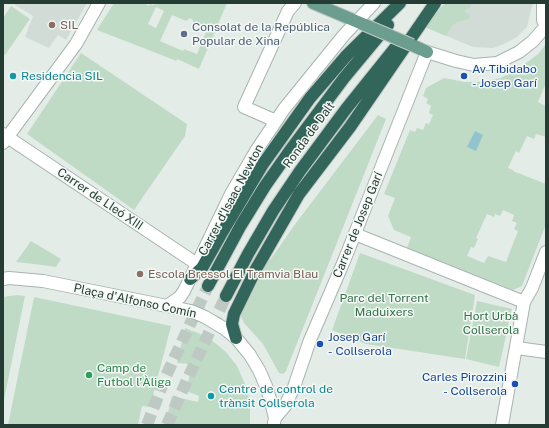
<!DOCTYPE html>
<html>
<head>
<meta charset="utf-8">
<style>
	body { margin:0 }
	#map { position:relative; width:549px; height:428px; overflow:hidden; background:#e4ece8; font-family:"Public Sans",sans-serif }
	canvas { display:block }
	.frame { position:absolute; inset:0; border:4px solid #253c35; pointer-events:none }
</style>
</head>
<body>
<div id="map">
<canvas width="549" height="428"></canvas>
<div class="frame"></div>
</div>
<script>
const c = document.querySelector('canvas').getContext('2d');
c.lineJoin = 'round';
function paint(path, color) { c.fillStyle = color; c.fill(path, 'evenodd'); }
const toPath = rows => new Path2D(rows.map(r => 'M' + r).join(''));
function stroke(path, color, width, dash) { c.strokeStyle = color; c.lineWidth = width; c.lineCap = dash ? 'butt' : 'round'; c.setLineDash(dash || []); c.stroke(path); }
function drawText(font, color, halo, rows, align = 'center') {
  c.font = font + ' "Public Sans",sans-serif'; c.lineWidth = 3; c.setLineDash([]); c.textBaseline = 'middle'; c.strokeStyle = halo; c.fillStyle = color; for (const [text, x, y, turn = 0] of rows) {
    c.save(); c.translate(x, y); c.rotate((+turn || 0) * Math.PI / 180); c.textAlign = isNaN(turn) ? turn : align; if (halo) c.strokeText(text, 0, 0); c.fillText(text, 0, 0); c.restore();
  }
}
paint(toPath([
	[12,3,87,3,66,40,58,35,49,48,25,37,33,16],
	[445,3,533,3,527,27,517,37,504,44,493,48,473,47,425,27]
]), '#d2dcd7');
paint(toPath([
	[114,3,144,3,149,6,150,4,153,5,157,3,227,3,199,69,177,59,176,61,169,58,97,30],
	[156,7,164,11,156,28,148,24],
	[172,15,186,21,190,18,193,20,193,24,207,30,197,54,184,49,183,51,160,41],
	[445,3,472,3,470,8,465,10,465,12,470,15,469,19,457,22,452,26,446,36,425,27],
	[11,6,30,19,5,55,3,54,3,18],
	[546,44,546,83,538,102,546,106,546,137,536,134,534,139,527,136,519,153,516,151,508,168,513,170,513,171,546,184,546,224,522,286,513,290,407,248,411,237,394,230,388,216,395,198,384,194,410,130,415,132,417,128,423,130,426,123,429,124,433,115,429,113,431,106,426,103,428,99,423,96,426,88,444,78,465,82,479,82,501,78,514,71,529,61,538,54],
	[503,210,514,215,512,221,517,223,514,229,518,231,506,262,488,256,484,263,467,256,471,247,474,248,478,239,476,238,487,214,494,217,495,214,500,216],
	[81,53,187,124,185,136,134,210,27,134],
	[378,115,386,119,286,371,283,374,279,373,263,344,244,323,241,316,241,306,266,261,270,260,296,223],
	[31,241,61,259,56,267,34,264,16,262],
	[360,253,475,295,465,359,366,344,332,330],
	[17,295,25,296,3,405,3,297],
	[34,297,171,326,150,407,142,406,138,425,8,425],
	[477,301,512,309,499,367,466,359],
	[185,328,208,337,226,352,237,366,245,384,248,393,250,403,250,425,165,425,172,396,198,402,199,396,186,391,192,364,177,363]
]), '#bfdbc6');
paint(toPath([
	[475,131,483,135,476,151,467,147]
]), '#91c4cc');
stroke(toPath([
	[147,425,165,378,208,286],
	[167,425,188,378,226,296]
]), '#bec9c4', 12, [12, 6]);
const minor = toPath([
	[543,3,543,20,546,26],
	[276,121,244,107,288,11,295,3],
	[3,134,197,264],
	[3,143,76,44,99,3],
	[355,234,524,302],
	[3,279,9,278,43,281,167,306,191,311,205,317,225,329,236,338,250,355,259,370,266,386,271,402,275,418,274,423],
	[167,306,180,297,184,291,231,194,256,151,284,109,344,35,374,3],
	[517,348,546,352],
	[275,418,285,406,294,387,310,340,344,261,427,52,456,61,474,65,497,63,519,52,533,41,546,26],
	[502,425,524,302,532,288,546,252]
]);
const major = toPath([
	[313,3,365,25],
	[412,45,427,52]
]);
const highway = toPath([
	[190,279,202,268,220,236,263,164,310,98,347,55,400,3],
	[208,286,241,225,265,186,291,149,344,78,388,25],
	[226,296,248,254,273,211,300,171,346,109,399,43],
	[236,338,232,324,234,314,256,269,299,194,350,127,435,3]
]);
stroke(minor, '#a7b4af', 14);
stroke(major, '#c2c8c6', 14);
stroke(highway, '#c2c8c6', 14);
stroke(minor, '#fff', 12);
stroke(major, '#6c9e90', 12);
stroke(highway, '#33665a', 12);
const majorBridge = toPath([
	[365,25,412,45]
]);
stroke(majorBridge, '#c2c8c6', 14, []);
stroke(majorBridge, '#6c9e90', 12);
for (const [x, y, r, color] of [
	[52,25,4,"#8d6e63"],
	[184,34,4,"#5c6f8a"],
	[13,76,4,"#0f9aa8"],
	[464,76,4,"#1a4fb4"],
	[140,274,4,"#8d6e63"],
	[320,344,4,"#1a4fb4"],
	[89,375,4,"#2e9e5b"],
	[515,384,4,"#1a4fb4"],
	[211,396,4,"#0f9aa8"]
]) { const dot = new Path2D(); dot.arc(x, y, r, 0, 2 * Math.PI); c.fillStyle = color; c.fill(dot); stroke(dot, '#f4f9f6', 1.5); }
drawText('12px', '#785e54', '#f4f9f6', [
	["SIL",60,25],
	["Escola Bressol El Tramvia Blau",148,274]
], 'left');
drawText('12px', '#4e5e75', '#f4f9f6', [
	["Consolat de la República",192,27],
	["Popular de Xina",192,41]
], 'left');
drawText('12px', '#164399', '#f4f9f6', [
	["Av Tibidabo",472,69],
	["- Josep Garí",472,83],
	["Josep Garí",328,337],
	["- Collserola",328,351],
	["Carles Pirozzini",507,377,"right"],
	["- Collserola",507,391,"right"]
], 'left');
drawText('12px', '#0d838f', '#f4f9f6', [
	["Residencia SIL",21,76],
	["Centre de control de",219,389],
	["trànsit Collserola",219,403]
], 'left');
drawText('12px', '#253c35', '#f4f9f6', [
	["Ronda de Dalt",309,135,-54],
	["Carrer de Lleó XIII",100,199,34],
	["Carrer d'Isaac Newton",231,200,-62],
	["Carrer de Josep Garí",358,225,-68],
	["Plaça d'Alfonso Comín",135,301,12]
]);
drawText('12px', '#327049', '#f4f9f6', [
	["Parc del Torrent",384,298],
	["Maduixers",384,312],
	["Hort Urbà",491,316],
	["Collserola",491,330]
]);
drawText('12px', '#27864d', '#f4f9f6', [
	["Camp de",97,368],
	["Futbol l'Àliga",97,382]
], 'left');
</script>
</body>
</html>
